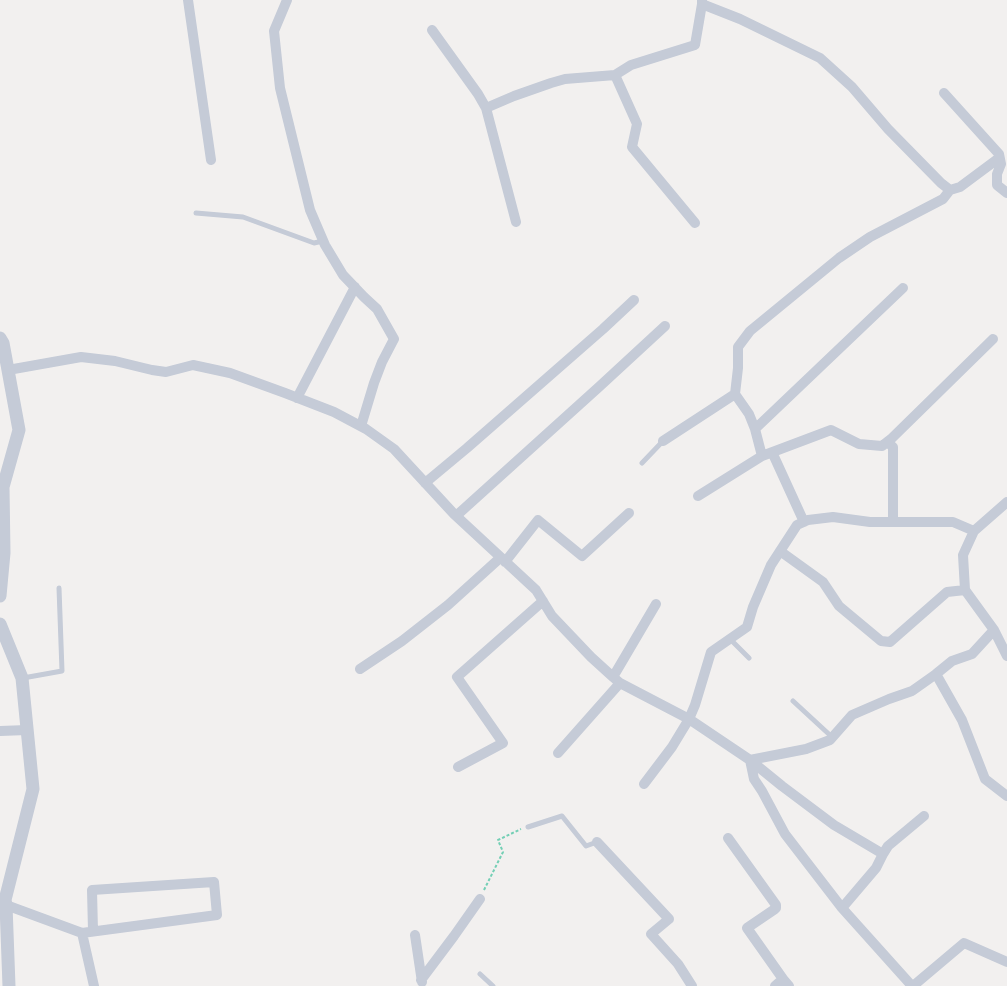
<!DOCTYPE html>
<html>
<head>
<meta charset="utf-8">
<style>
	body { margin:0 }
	canvas { display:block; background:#f2f0ef }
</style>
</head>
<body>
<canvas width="1007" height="986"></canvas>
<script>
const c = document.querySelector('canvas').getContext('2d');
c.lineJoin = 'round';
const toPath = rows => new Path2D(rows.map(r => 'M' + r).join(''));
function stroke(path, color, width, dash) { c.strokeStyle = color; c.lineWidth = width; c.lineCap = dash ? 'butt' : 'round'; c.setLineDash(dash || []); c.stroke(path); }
stroke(toPath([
	[484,890,503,852,498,840,521,829]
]), '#74cfb5', 2, [3, 2]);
stroke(toPath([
	[196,213,243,217,314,243,323,241],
	[642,463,663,441],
	[730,639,749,658],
	[23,678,62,671,59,588],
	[793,701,832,737],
	[528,827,562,816,586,846,597,842],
	[480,974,493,986]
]), '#c5cbd7', 5);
stroke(toPath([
	[188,0,211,160],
	[287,0,274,31,280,88,310,210,325,245,343,275,364,297,377,309,394,339,382,362,374,383,361,426],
	[702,0,702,4,740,19,820,58,852,87,888,129,941,183,950,190,960,187,999,158],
	[432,30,478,94,486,108,516,222],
	[615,75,637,124,632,147,695,223],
	[944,93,999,154,1001,164,997,174,997,185,1007,193],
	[486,108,514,96,551,83,565,79,615,75,631,65,695,45,702,4],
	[8,370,81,357,115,361,152,370,166,372,193,365,230,373,285,393,334,412,366,429,394,449,454,514,536,590,552,616,591,657,613,677,620,683,689,719,695,705,711,652,747,627,753,607,771,565,797,525,808,520,833,517,870,522,953,522,974,531],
	[735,394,738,368,738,347,750,331,839,258,870,237,943,199,950,190],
	[297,398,355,287],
	[663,441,735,394,749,414,755,429],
	[887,442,893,447,893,522],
	[772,452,804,522],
	[762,456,755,429,903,288],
	[425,483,467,448,603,329,634,300],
	[698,496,762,456,831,430,859,444,882,446,891,439,993,339],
	[456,516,600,386,665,326],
	[780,551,823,582,839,606,881,641,890,642,947,592,965,590,994,630,1007,656],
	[505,562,538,520,582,556,629,513],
	[965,590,963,555,974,531,1007,502],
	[360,669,402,641,448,605,500,558],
	[936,674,952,661,972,654,994,630],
	[613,677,656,604],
	[0,731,27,730],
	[558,753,620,683],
	[458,767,503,743,457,677,543,601],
	[644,784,672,747,689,719,750,760,782,786,834,825,883,854,876,868,842,908],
	[728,838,776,905,776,908,775,909,747,928,783,979],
	[597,842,669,919,651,934,678,964,692,986],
	[883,854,888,846,924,816],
	[6,905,82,933,94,986],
	[82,933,217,915,214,882,92,890,93,931],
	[415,935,422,982],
	[421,980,454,936,480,899],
	[775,986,783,979,789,986],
	[912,986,842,908,785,834,762,791,754,779,750,760,806,749,830,740,852,715,889,699,912,691,936,674,962,720,985,779,1007,796],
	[913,986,964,943,1007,962]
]), '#c5cbd7', 10);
stroke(toPath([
	[0,338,3,343,19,430,3,487,4,553,0,596],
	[0,624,22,678,33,789,5,900,6,905,9,986]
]), '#c5cbd7', 13);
</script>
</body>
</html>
